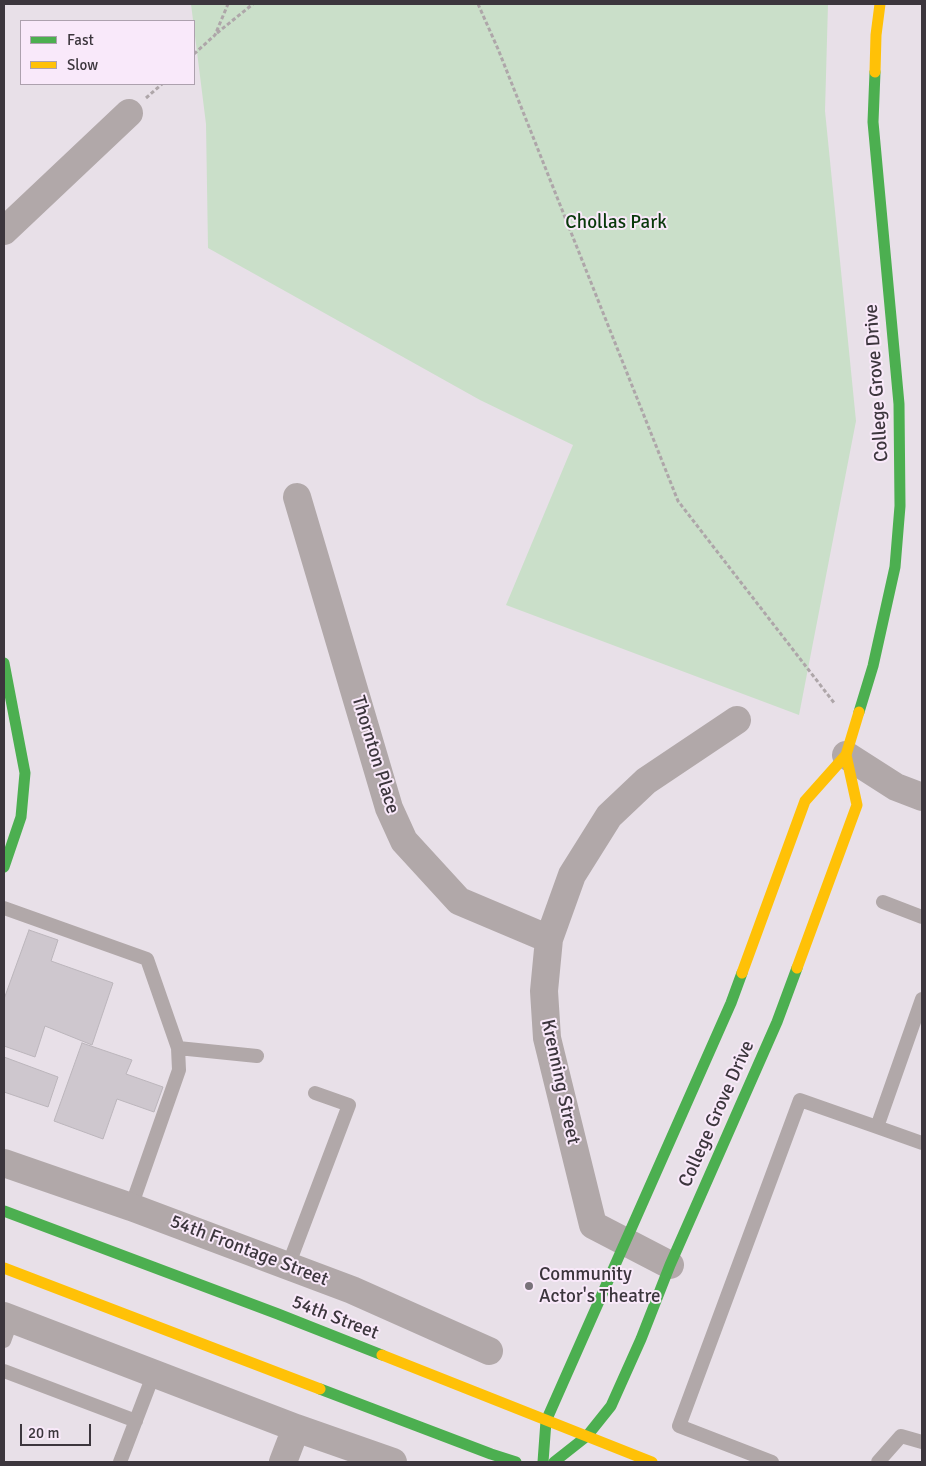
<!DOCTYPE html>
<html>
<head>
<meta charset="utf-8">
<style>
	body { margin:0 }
	#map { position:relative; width:926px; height:1466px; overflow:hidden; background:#e8e0e8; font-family:Signika,sans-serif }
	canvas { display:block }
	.frame { position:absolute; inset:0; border:5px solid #3c363d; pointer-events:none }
	.legend { position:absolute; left:20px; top:20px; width:175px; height:65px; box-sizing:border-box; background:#f9e9fa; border:1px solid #ada1ae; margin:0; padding:6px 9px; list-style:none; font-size:15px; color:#3c363d }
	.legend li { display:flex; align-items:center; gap:10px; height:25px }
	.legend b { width:25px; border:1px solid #ada1ae }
	.scale { position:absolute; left:20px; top:1424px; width:71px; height:22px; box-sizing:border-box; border:2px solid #3c363d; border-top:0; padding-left:6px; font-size:15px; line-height:18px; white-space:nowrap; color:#3c363d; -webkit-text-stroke:4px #f9e9fa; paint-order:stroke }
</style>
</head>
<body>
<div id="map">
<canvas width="926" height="1466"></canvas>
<div class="frame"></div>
<ul class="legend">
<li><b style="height:6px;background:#4caf50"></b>Fast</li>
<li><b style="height:6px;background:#ffc107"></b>Slow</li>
</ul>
<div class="scale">20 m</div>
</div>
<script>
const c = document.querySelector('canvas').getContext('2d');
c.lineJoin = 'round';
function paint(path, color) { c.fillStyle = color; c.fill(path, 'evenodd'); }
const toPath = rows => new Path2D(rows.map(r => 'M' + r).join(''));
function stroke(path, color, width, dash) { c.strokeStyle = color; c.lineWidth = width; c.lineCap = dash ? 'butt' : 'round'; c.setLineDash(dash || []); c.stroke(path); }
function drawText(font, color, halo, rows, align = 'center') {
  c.font = font + ' Signika,sans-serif'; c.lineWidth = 4; c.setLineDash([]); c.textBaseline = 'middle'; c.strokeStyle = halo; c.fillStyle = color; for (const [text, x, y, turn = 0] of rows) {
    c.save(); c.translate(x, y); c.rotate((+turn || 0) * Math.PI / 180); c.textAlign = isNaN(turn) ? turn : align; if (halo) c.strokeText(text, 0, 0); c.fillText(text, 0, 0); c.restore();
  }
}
paint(toPath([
	[191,4,828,4,825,111,856,421,799,715,506,605,573,445,480,400,208,248,206,124]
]), '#cadfc9');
const building = toPath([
	[29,930,58,940,51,961,113,983,92,1045,45,1026,35,1057,4,1046,4,999,29,930],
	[82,1043,132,1060,126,1074,163,1087,154,1112,117,1099,103,1139,54,1121,82,1043],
	[4,1057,58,1077,48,1107,4,1092,4,1057]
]);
paint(building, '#cec7ce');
stroke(building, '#bbb5bb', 1);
stroke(toPath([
	[478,4,498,49,678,501,835,704],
	[217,33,253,4],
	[194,54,215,35,228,4],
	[146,98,162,84]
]), '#aea6a9', 3, [4, 2.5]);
stroke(toPath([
	[883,902,922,917],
	[4,908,147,959,178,1048,179,1070,131,1207],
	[922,999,877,1127,922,1143],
	[178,1048,257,1056],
	[288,1266,349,1105,315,1093],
	[4,1341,12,1319],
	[4,1371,136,1421],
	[120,1462,154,1373],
	[772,1462,679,1426,800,1100,877,1127],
	[878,1462,901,1436,922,1442]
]), '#b1a8a9', 14);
stroke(toPath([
	[4,231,129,113],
	[297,497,389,808,404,841,459,901,549,939],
	[846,755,896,787,922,797],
	[4,1163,131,1207,352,1290,489,1351],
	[670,1265,593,1225,547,1038,544,991,549,939,572,875,609,816,646,781,737,720],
	[4,1316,296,1428,393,1462],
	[283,1462,296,1428]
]), '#b1a8a9', 28);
stroke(toPath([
	[4,663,25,773,21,817,4,867],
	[859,712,873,666,895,567,900,506,899,404,873,122,875,72],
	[4,1211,278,1314,382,1355],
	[320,1389,491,1454,516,1462],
	[543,1462,546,1421,731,1003,742,973],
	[554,1462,587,1436,611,1406,641,1339,670,1265,777,1022,797,968]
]), '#4caf50', 11);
stroke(toPath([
	[875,72,876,35,880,4],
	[797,968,857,805,846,755],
	[742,973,805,801,846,755,859,712],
	[4,1268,320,1389],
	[382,1355,652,1462]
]), '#ffc107', 11);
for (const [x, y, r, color] of [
	[529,1286,5,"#787279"]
]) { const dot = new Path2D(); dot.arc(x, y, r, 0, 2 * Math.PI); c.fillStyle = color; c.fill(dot); stroke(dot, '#f9e9fa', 2); }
drawText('19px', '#09390b', '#f9e9fa', [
	["Chollas Park",616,223]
]);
drawText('19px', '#3c363d', '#f9e9fa', [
	["College Grove Drive",877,383,-94],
	["Thornton Place",375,755,73],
	["Krenning Street",560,1082,78],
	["College Grove Drive",717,1114,-66],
	["54th Frontage Street",249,1251,21],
	["54th Street",335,1318,21]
]);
drawText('19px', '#3c363d', '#f9e9fa', [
	["Community",539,1275],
	["Actor's Theatre",539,1297]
], 'left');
</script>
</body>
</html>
